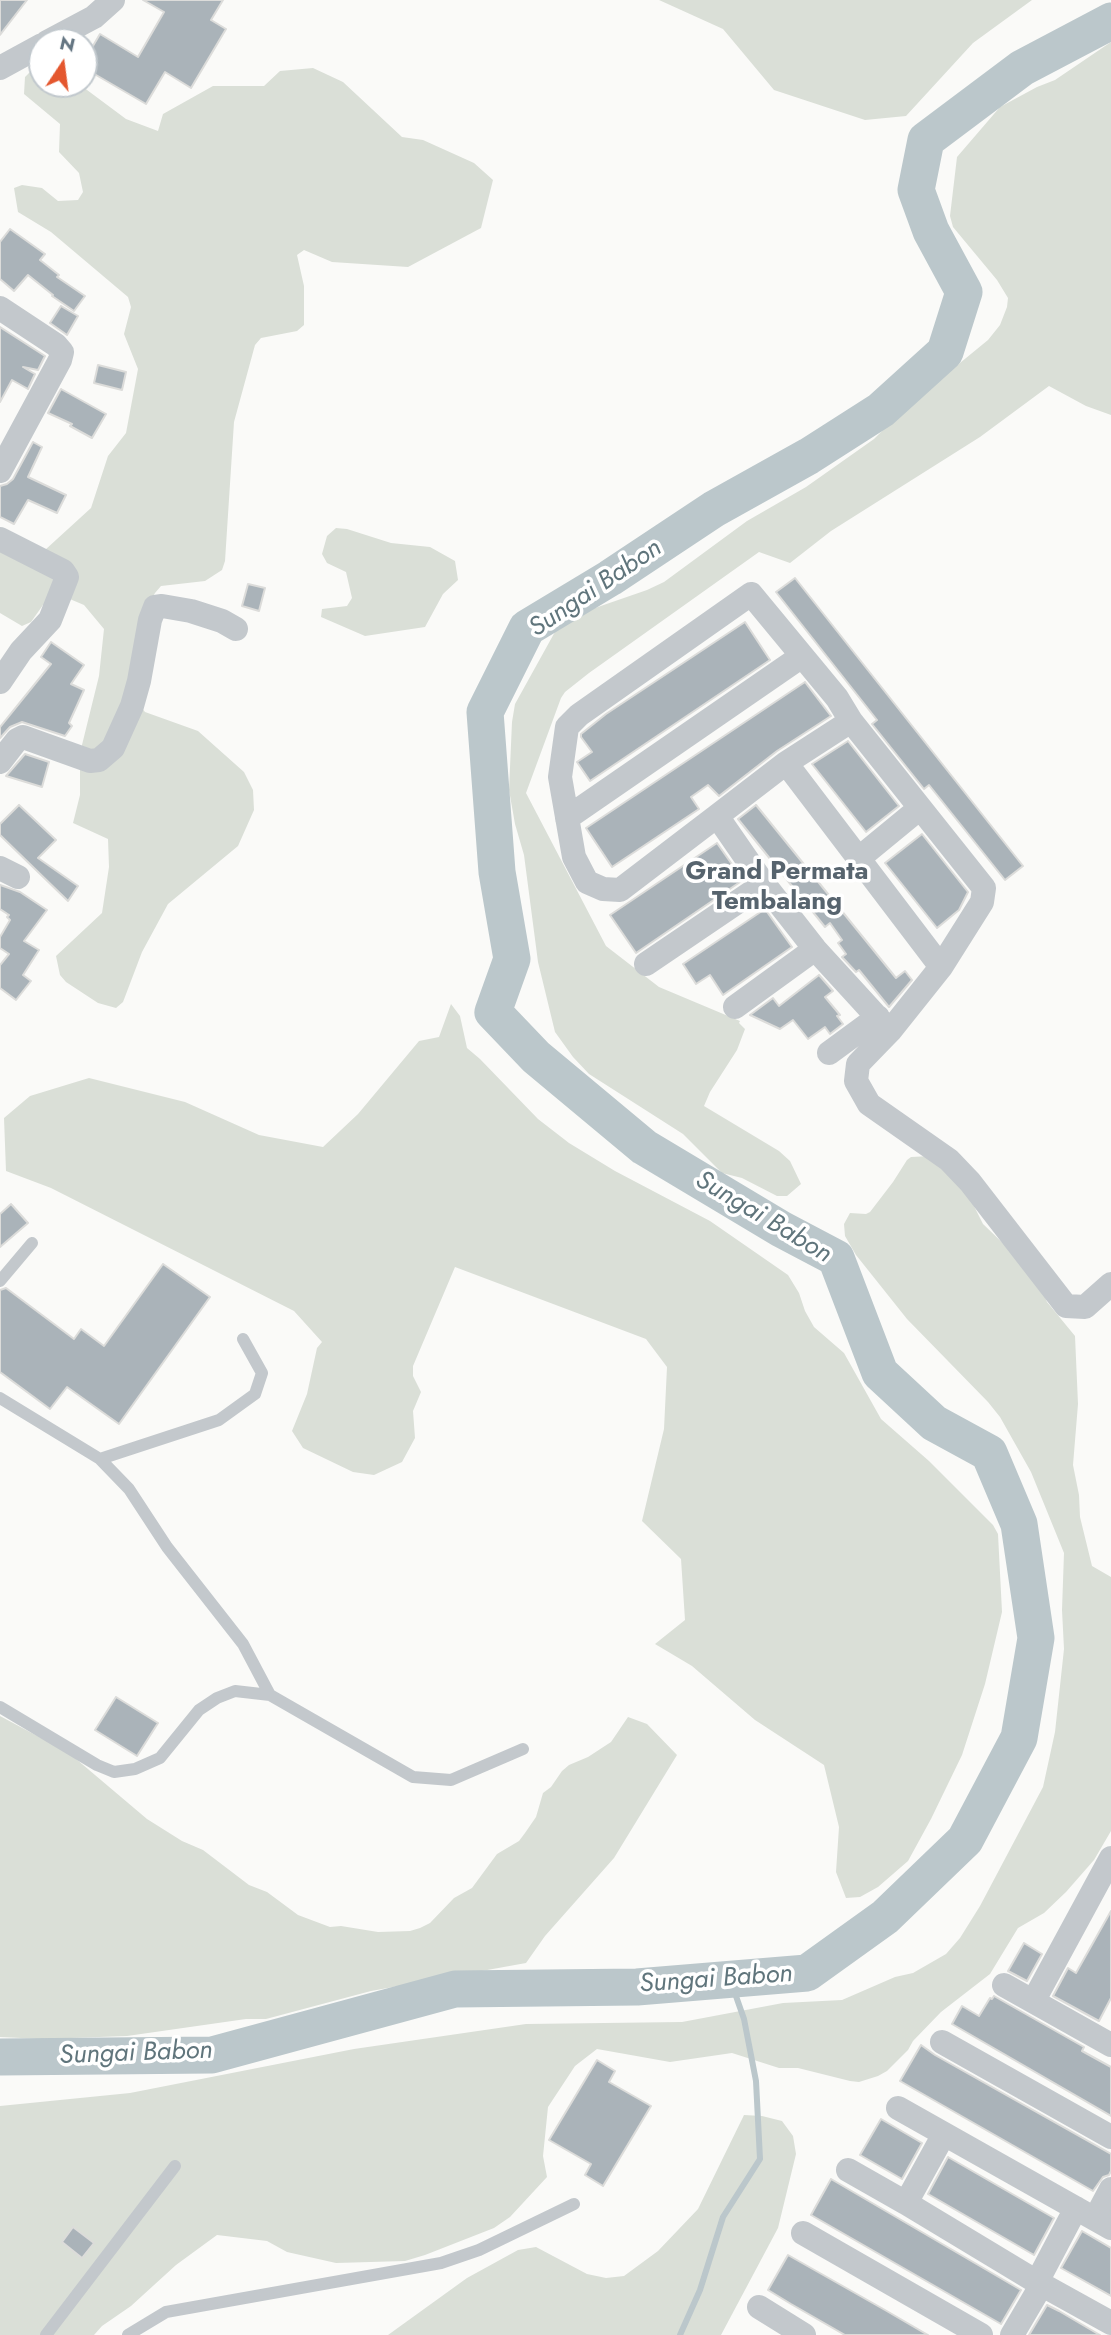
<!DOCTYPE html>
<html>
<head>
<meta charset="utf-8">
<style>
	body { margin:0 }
	#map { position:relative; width:1111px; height:2335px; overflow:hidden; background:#fafaf8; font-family:Jost,sans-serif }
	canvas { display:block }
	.north { position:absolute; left:28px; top:28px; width:70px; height:70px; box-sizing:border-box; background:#fff; border:2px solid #c1c8cd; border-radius:50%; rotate:13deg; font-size:19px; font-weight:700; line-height:28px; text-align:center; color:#657683 }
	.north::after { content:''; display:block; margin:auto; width:24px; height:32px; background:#e4572e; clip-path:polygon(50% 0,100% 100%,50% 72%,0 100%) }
</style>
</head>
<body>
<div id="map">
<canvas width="1111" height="2335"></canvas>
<div class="north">N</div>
</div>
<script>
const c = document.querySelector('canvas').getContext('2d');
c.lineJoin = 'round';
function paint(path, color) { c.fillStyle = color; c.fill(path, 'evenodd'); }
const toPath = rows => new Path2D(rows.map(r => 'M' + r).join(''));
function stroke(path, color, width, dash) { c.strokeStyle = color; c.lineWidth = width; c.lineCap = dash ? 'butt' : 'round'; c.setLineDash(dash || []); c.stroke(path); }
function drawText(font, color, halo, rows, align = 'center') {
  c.font = font + ' Jost,sans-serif'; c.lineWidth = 7; c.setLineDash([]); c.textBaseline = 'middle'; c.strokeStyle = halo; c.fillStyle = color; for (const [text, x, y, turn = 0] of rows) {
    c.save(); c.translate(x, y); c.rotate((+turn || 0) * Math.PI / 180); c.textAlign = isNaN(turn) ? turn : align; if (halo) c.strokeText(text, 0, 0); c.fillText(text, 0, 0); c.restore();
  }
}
paint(toPath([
	[659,0,1032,0,973,43,906,116,865,120,774,90,723,29],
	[1111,42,1111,415,1086,406,1049,386,980,437,831,531,790,563,759,552,589,673,565,692,561,698,526,793,606,946,659,987,740,1021,739,1023,745,1029,737,1050,710,1092,704,1106,779,1151,790,1161,801,1184,787,1196,777,1196,742,1178,722,1173,683,1134,589,1074,573,1057,555,1032,538,962,524,855,515,824,509,790,512,722,515,704,556,630,569,617,647,590,664,582,747,521,806,487,874,439,905,408,988,340,1000,325,1007,307,1008,298,997,280,953,227,950,216,957,157,1000,107,1037,87,1055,80],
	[38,64,42,64,42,84,79,84,126,119,158,131,163,114,213,86,264,86,280,71,313,68,343,82,402,137,423,140,474,163,493,180,481,228,408,267,332,262,304,250,297,255,304,286,304,325,297,331,261,338,255,345,234,422,225,561,222,570,205,581,161,586,155,593,144,613,133,696,145,712,198,731,244,772,253,790,254,810,238,846,168,904,142,952,123,1002,116,1008,98,1003,66,982,60,975,56,956,102,913,109,867,108,839,73,823,80,795,80,753,99,676,104,629,84,605,65,597,43,605,31,622,22,626,0,613,0,543,45,550,91,508,108,456,126,433,138,369,124,334,131,307,128,297,51,232,18,212,14,188,22,185,42,188,58,201,78,200,83,192,79,173,59,152,60,124,24,94,25,77],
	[336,528,347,529,391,543,430,547,455,561,458,580,443,594,425,627,365,636,321,617,322,609,347,606,352,598,346,572,327,563,322,554,327,536],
	[451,1004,460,1016,467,1048,480,1059,538,1119,569,1143,615,1171,710,1221,788,1275,799,1293,805,1311,814,1327,844,1353,881,1419,929,1461,993,1525,998,1534,1002,1612,985,1684,962,1755,931,1819,908,1861,878,1887,860,1897,846,1898,836,1872,839,1827,824,1765,755,1720,692,1666,655,1644,685,1620,681,1559,642,1521,664,1429,667,1367,646,1339,455,1267,413,1366,413,1376,421,1392,413,1411,415,1438,402,1462,374,1475,353,1472,303,1448,292,1431,307,1394,317,1348,322,1342,294,1311,51,1188,6,1171,4,1118,30,1096,89,1078,185,1102,259,1135,323,1147,358,1114,419,1041,439,1037],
	[931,1156,971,1200,983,1224,1011,1251,1043,1292,1047,1302,1075,1336,1078,1404,1073,1465,1079,1495,1080,1517,1092,1566,1111,1577,1111,1831,1094,1860,1066,1892,1044,1913,1018,1928,990,1974,941,2012,913,2041,908,2050,887,2071,878,2076,859,2082,850,2081,798,2068,779,2068,732,2053,670,2062,597,2049,575,2066,548,2107,543,2156,547,2177,510,2217,494,2228,425,2255,405,2261,336,2263,287,2252,267,2241,217,2235,176,2265,131,2306,102,2326,94,2335,0,2335,0,2106,130,2093,354,2049,526,2024,682,2022,783,2003,842,2000,895,1977,913,1973,946,1954,960,1938,980,1906,1043,1787,1055,1732,1064,1649,1062,1610,1064,1553,1031,1472,1000,1417,988,1402,907,1319,856,1255,845,1236,844,1224,850,1213,866,1214,870,1212,893,1182,907,1160,911,1157],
	[0,1716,69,1753,147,1819,182,1841,203,1850,249,1885,267,1892,298,1915,330,1927,341,1926,378,1932,410,1931,420,1928,430,1923,454,1898,472,1888,497,1854,519,1841,525,1833,536,1817,543,1793,551,1787,562,1771,569,1765,588,1757,611,1742,628,1717,647,1724,677,1755,614,1858,545,1936,526,1963,371,1991,266,2019,246,2019,127,2036,43,2039,0,2037],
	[744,2115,762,2116,782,2121,793,2136,796,2154,778,2228,721,2335,388,2335,467,2278,518,2250,536,2247,587,2274,606,2278,624,2276,658,2251,698,2209]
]), '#dadfd7');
stroke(toPath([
	[680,2335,700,2290,723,2217,760,2159,756,2081,744,2019,730,1979]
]), '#bbc7cb', 6);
stroke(toPath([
	[0,2057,212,2055,455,1989,637,1987,807,1973,885,1917,965,1840,1019,1738,1036,1638,1019,1524,989,1453,934,1423,880,1373,836,1258,781,1229,644,1147,536,1057,493,1012,512,959,497,872,485,712,527,628,610,578,714,509,809,456,881,410,945,352,964,292,931,231,916,190,926,140,1022,68,1111,21]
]), '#bbc7cb', 37);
const building = toPath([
	[0,0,27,0,0,35,0,0],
	[143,0,223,0,211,20,226,29,191,88,165,72,146,104,84,68,84,61,100,34,138,57,164,12,143,0],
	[10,229,45,254,40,260,59,275,57,277,85,296,74,311,52,296,53,295,28,275,14,291,0,279,0,242,10,229],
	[61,306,78,316,67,335,50,323,61,306],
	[0,327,45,356,38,370,23,367,35,374,28,389,12,380,0,402,0,327],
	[98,365,126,372,122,390,94,383,98,365],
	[61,389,106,414,92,438,70,426,72,424,48,413,61,389],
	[33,442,42,447,28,477,66,495,57,513,28,500,14,524,0,517,0,486,7,484,13,479,33,442],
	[795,578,1023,866,1005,880,929,785,924,789,872,724,877,720,776,592,795,578],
	[248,584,265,588,259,611,242,606,248,584],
	[745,622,770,660,590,781,577,762,592,752,581,737,581,734,606,714,745,622],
	[51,642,84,665,71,684,84,690,69,723,72,726,65,736,22,722,10,727,0,738,0,727,51,664,41,657,51,642],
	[805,682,831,716,777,751,719,796,708,785,691,797,699,809,612,867,586,828,805,682],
	[848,741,899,806,866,832,812,764,848,741],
	[25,754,49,762,42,787,6,776,25,754],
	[19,805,56,840,38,858,78,886,68,901,0,835,0,824,19,805],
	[756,805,896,978,905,971,912,980,889,1007,859,970,856,972,842,957,846,954,838,943,842,940,830,923,825,927,738,819,756,805],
	[922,834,968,892,959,910,937,928,885,863,922,834],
	[717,843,743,880,636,953,610,915,717,843],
	[0,885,20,892,47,910,24,941,39,950,23,975,31,981,16,1000,0,988,0,965,9,954,0,948,0,937,10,920,7,917,9,915,0,909,0,885],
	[765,909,792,947,723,995,710,975,696,984,683,964,765,909],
	[819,975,833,991,825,997,840,1015,837,1016,843,1024,830,1034,825,1027,808,1039,793,1020,780,1029,750,1015,773,998,779,1006,819,975],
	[11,1204,28,1223,0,1247,0,1214,11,1204],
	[163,1264,210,1297,119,1424,67,1387,50,1409,0,1372,0,1290,6,1288,74,1339,81,1329,104,1346,163,1264],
	[116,1697,158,1723,137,1756,95,1730,116,1697],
	[1111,1911,1111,1998,1099,2021,1053,1996,1068,1968,1076,1973,1111,1911],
	[1024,1943,1042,1954,1027,1981,1008,1971,1024,1943],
	[994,1996,1084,2047,1082,2051,1111,2067,1111,2116,952,2024,962,2006,979,2016,990,1998,992,1999,994,1996],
	[921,2045,935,2055,1111,2154,1111,2171,1109,2175,1103,2177,1093,2191,900,2081,921,2045],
	[597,2060,615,2071,609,2082,651,2106,603,2186,585,2175,591,2164,549,2140,597,2060],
	[881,2119,922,2143,902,2179,860,2155,881,2119],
	[948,2157,1054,2218,1034,2255,928,2194,948,2157],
	[831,2179,1021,2290,1001,2324,811,2215,831,2179],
	[73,2227,94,2243,82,2258,62,2242,73,2227],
	[1082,2231,1111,2248,1111,2296,1061,2268,1082,2231],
	[788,2255,885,2310,928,2335,845,2335,791,2304,768,2290,788,2255],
	[1047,2305,1059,2311,1100,2335,1029,2335,1047,2305]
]);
paint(building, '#aab3b9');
stroke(building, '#dcdcda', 2);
stroke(toPath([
	[0,1281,32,1243],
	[0,1398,100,1459,129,1489,167,1547,243,1644,270,1695],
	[100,1459,219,1420,255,1394,262,1373,243,1339],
	[0,1707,97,1765,114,1772,135,1769,160,1758,199,1710,217,1698,235,1691,270,1695,413,1777,451,1780,523,1749],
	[46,2335,175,2166],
	[128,2335,166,2312,441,2263,479,2250,574,2204]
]), '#c3c8cc', 12);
stroke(toPath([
	[47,42,94,17,113,0],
	[0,68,42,45],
	[0,308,56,345,62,352,60,360,0,471],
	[0,539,63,571,67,577,50,620,21,651,0,682],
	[0,762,17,740,23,737,90,761,99,760,113,748,132,706,139,681,150,620,155,607,162,606,191,611,222,621,236,629],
	[786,763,941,967,890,1031,858,1064,856,1081,869,1104,949,1160,970,1182,1066,1306,1085,1307,1111,1284],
	[717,816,620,890,603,889,587,882,574,857,560,777,567,727,579,715,751,594,837,698,851,721],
	[567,818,802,656],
	[858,859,920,808],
	[0,868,18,877],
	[646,964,764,884],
	[735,1007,815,949],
	[890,1031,815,949,764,884,717,816,786,763,851,721,984,888,982,902,941,967],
	[829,1053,878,1017],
	[1004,1985,1111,2045],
	[1034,2000,1111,1858],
	[942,2042,1111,2137],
	[898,2108,1111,2228],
	[848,2170,906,2203,944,2134],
	[906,2203,1037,2282,1111,2323],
	[1095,2219,1111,2189],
	[803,2233,981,2335],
	[1037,2282,1076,2208],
	[759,2307,804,2335],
	[1012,2335,1042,2284]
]), '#c3c8cc', 24);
drawText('italic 26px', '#60757c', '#fff', [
	["Sungai Babon",596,589,-34],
	["Sungai Babon",763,1218,31],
	["Sungai Babon",716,1980,-4],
	["Sungai Babon",136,2054,-2]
]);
drawText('bold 26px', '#57646e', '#fff', [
	["Grand Permata",777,873],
	["Tembalang",777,903]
]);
</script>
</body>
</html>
